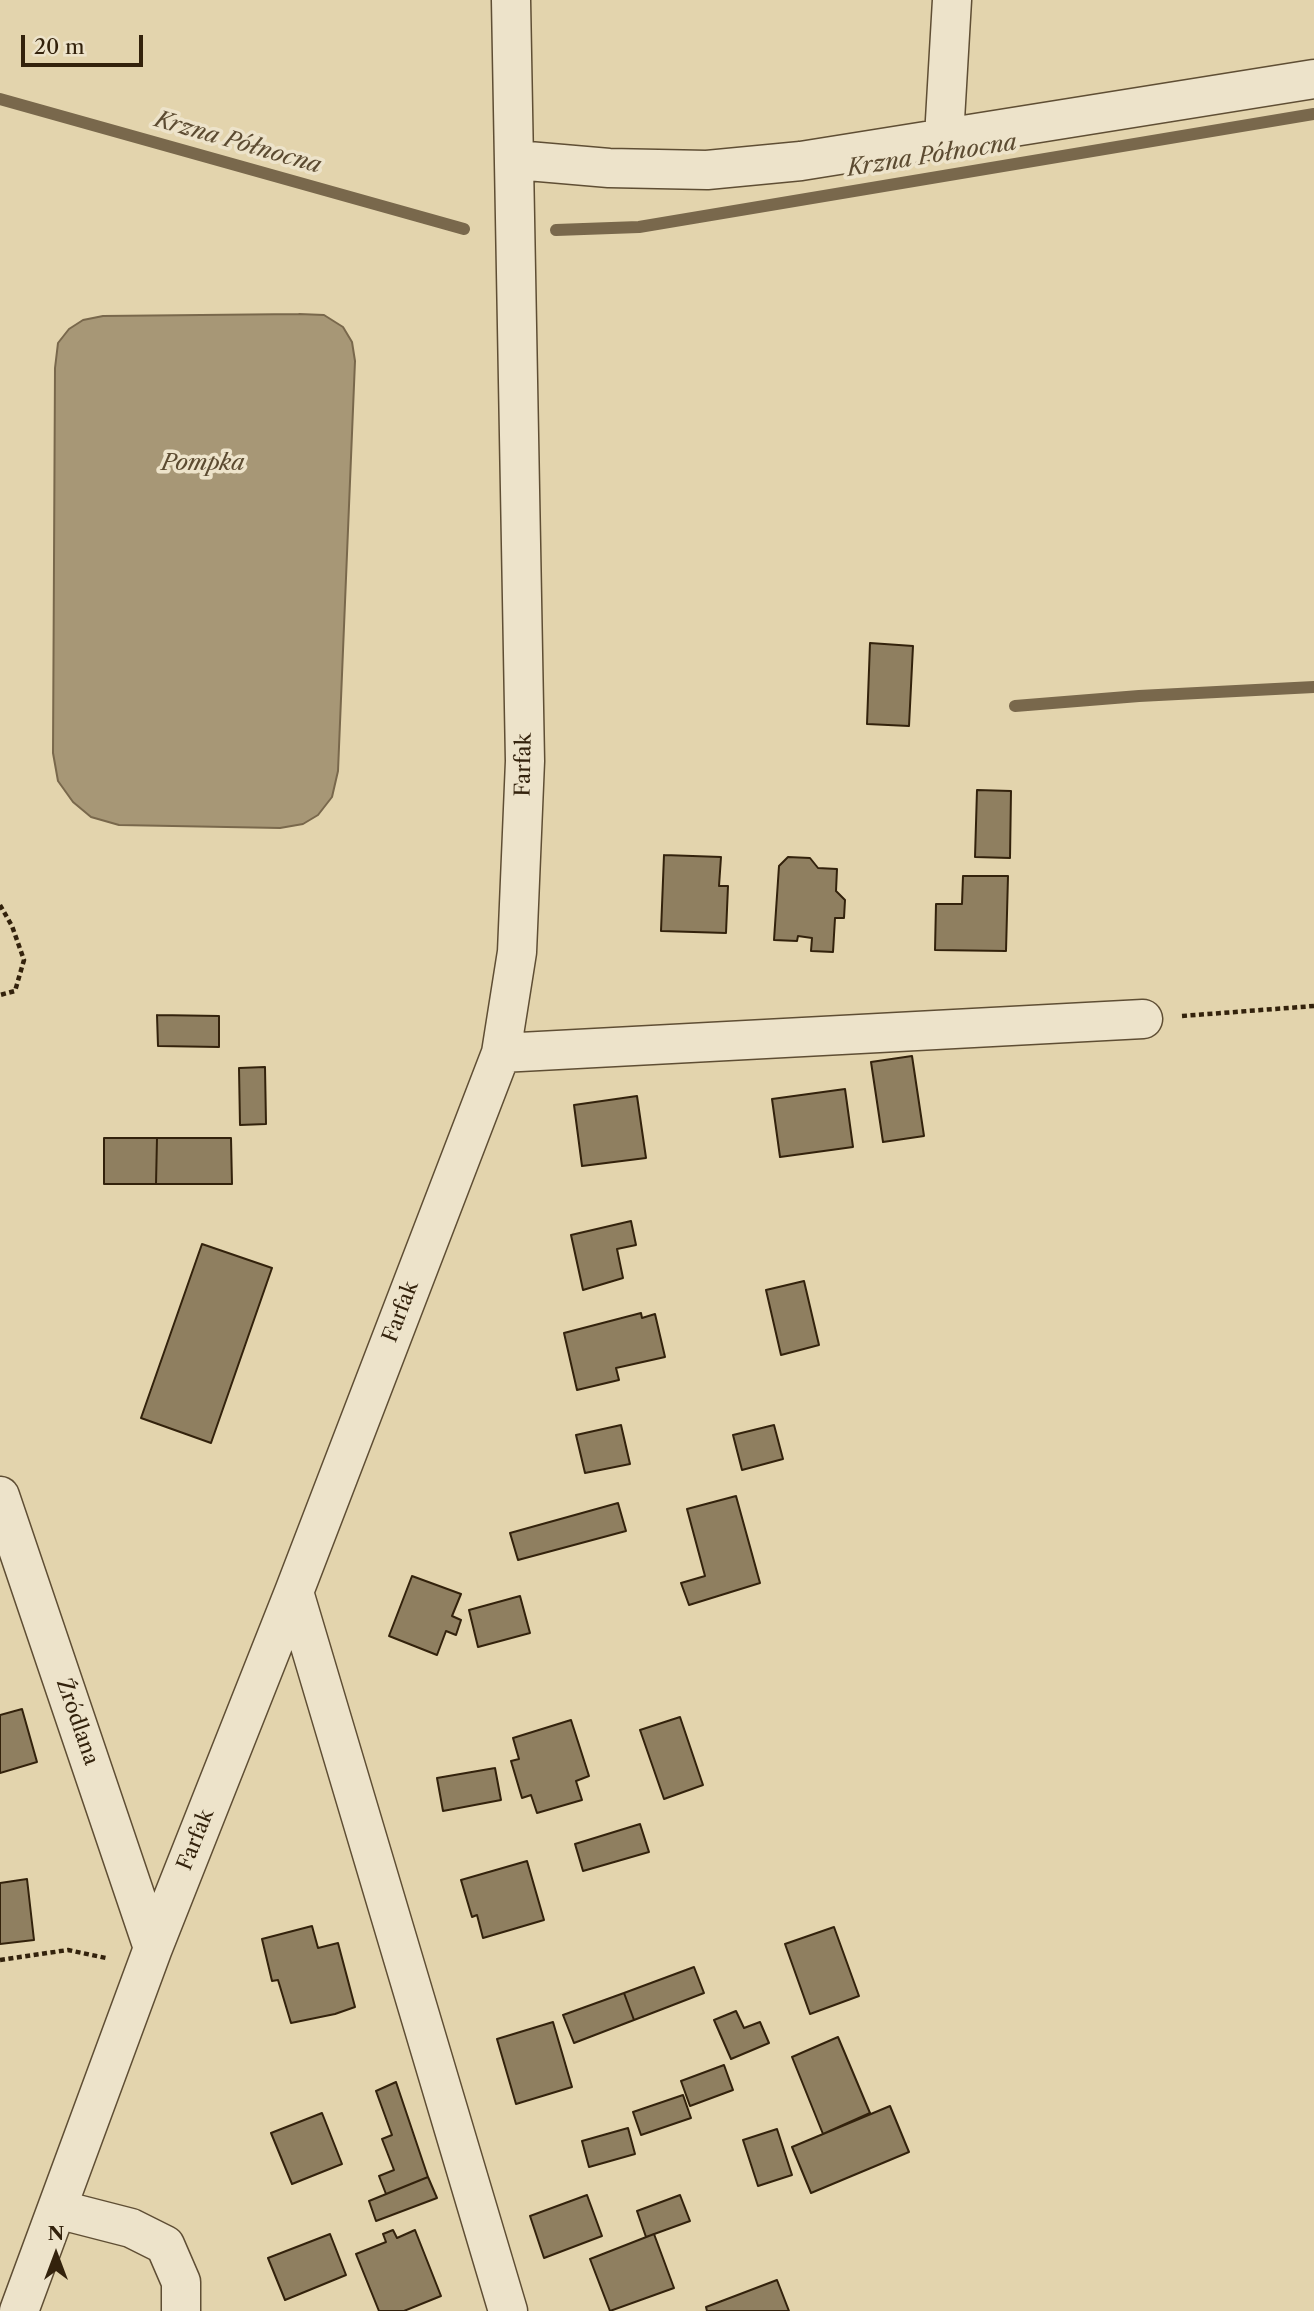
<!DOCTYPE html>
<html>
<head>
<meta charset="utf-8">
<style>
	body { margin:0 }
	#map { position:relative; width:1314px; height:2311px; overflow:hidden; background:#e3d4ad; font-family:"Libre Caslon Text",serif }
	canvas { display:block }
	.north { position:absolute; left:21px; top:2220px; width:70px; height:70px; -webkit-text-stroke:5px #ede3ca; paint-order:stroke; rotate:0deg; font-size:19px; font-weight:700; line-height:28px; text-align:center; color:#33220c }
	.north::after { content:''; display:block; margin:auto; width:24px; height:32px; background:#33220c; clip-path:polygon(50% 0,100% 100%,50% 72%,0 100%) }
	.scale { position:absolute; left:21px; top:35px; width:122px; height:32px; box-sizing:border-box; border:4px solid #33220c; border-top:0; padding-left:9px; font-size:21px; line-height:24px; white-space:nowrap; color:#33220c; -webkit-text-stroke:5px #ede3ca; paint-order:stroke }
</style>
</head>
<body>
<div id="map">
<canvas width="1314" height="2311"></canvas>
<div class="north">N</div>
<div class="scale">20 m</div>
</div>
<script>
const c = document.querySelector('canvas').getContext('2d');
c.lineJoin = 'round';
function paint(path, color) { c.fillStyle = color; c.fill(path, 'evenodd'); }
const toPath = rows => new Path2D(rows.map(r => 'M' + r).join(''));
function stroke(path, color, width, dash) { c.strokeStyle = color; c.lineWidth = width; c.lineCap = dash ? 'butt' : 'round'; c.setLineDash(dash || []); c.stroke(path); }
function drawText(font, color, halo, rows, align = 'center') {
  c.font = font + ' "Libre Caslon Text",serif'; c.lineWidth = 7; c.setLineDash([]); c.textBaseline = 'middle'; c.strokeStyle = halo; c.fillStyle = color; for (const [text, x, y, turn = 0] of rows) {
    c.save(); c.translate(x, y); c.rotate((+turn || 0) * Math.PI / 180); c.textAlign = isNaN(turn) ? turn : align; if (halo) c.strokeText(text, 0, 0); c.fillText(text, 0, 0); c.restore();
  }
}
const water = toPath([
	[299,314,324,315,343,327,352,342,355,361,338,771,332,797,318,815,303,824,280,828,119,825,91,817,73,802,58,781,53,753,55,368,58,343,69,329,83,320,103,316,299,314]
]);
paint(water, '#a79776');
stroke(water, '#79684c', 2);
stroke(toPath([
	[0,99,464,229],
	[556,230,639,227,1314,114],
	[1015,706,1139,696,1314,687]
]), '#79684c', 12);
const building = toPath([
	[870,643,913,646,909,726,867,724,870,643],
	[977,790,1011,791,1010,858,975,857,977,790],
	[664,855,721,857,719,886,728,886,726,933,661,931,664,855],
	[788,857,810,858,818,868,837,869,836,891,845,900,844,918,835,918,833,952,811,951,812,938,798,936,797,941,774,940,779,866,788,857],
	[963,876,1008,876,1006,951,935,950,936,904,962,904,963,876],
	[157,1015,219,1016,219,1047,158,1046,157,1015],
	[912,1056,924,1136,883,1142,871,1062,912,1056],
	[265,1067,266,1124,240,1125,239,1068,265,1067],
	[845,1089,853,1147,780,1157,772,1099,845,1089],
	[637,1096,646,1158,582,1166,574,1105,637,1096],
	[104,1138,157,1138,156,1184,104,1184,104,1138],
	[157,1138,231,1138,232,1184,156,1184,157,1138],
	[631,1221,636,1245,617,1249,623,1278,583,1290,571,1235,631,1221],
	[202,1244,272,1268,211,1443,141,1418,202,1244],
	[804,1281,819,1345,781,1355,766,1290,804,1281],
	[641,1313,642,1318,655,1314,665,1357,616,1368,619,1380,577,1390,564,1333,641,1313],
	[621,1425,630,1464,585,1473,576,1435,621,1425],
	[774,1425,783,1459,742,1470,733,1435,774,1425],
	[736,1496,760,1583,689,1605,681,1583,705,1576,687,1509,736,1496],
	[618,1503,626,1531,518,1560,510,1533,618,1503],
	[412,1576,461,1594,452,1616,461,1620,456,1635,446,1631,437,1655,389,1636,412,1576],
	[520,1596,530,1633,478,1647,469,1610,520,1596],
	[22,1709,37,1762,0,1773,0,1715,22,1709],
	[680,1717,703,1785,664,1799,640,1730,680,1717],
	[571,1720,589,1776,576,1781,582,1800,537,1813,531,1795,522,1798,511,1761,519,1759,513,1738,571,1720],
	[495,1768,501,1800,443,1811,437,1778,495,1768],
	[640,1824,649,1852,583,1871,575,1844,640,1824],
	[527,1861,544,1920,483,1938,477,1915,472,1917,461,1880,527,1861],
	[27,1879,34,1940,0,1944,0,1883,27,1879],
	[312,1926,318,1948,338,1943,355,2007,335,2014,291,2023,278,1980,272,1981,262,1939,312,1926],
	[834,1927,859,1996,810,2014,785,1944,834,1927],
	[694,1967,704,1993,634,2020,624,1993,694,1967],
	[624,1993,634,2020,574,2043,563,2015,624,1993],
	[736,2011,744,2028,760,2022,769,2043,731,2059,714,2020,736,2011],
	[553,2022,572,2087,516,2104,497,2039,553,2022],
	[838,2037,870,2113,823,2134,792,2057,838,2037],
	[724,2065,733,2090,690,2106,681,2081,724,2065],
	[396,2082,428,2177,386,2194,379,2176,394,2170,382,2139,392,2135,376,2091,396,2082],
	[683,2095,691,2118,641,2135,633,2112,683,2095],
	[890,2106,909,2152,811,2193,792,2147,890,2106],
	[322,2113,342,2164,292,2184,271,2133,322,2113],
	[628,2128,635,2154,589,2167,582,2141,628,2128],
	[777,2129,792,2175,758,2186,743,2140,777,2129],
	[428,2177,437,2198,376,2221,369,2201,428,2177],
	[587,2195,602,2236,544,2258,530,2216,587,2195],
	[680,2195,690,2221,646,2237,637,2211,680,2195],
	[393,2230,397,2238,415,2230,441,2296,404,2311,379,2311,356,2254,386,2242,383,2234,393,2230],
	[330,2234,346,2275,285,2300,268,2258,330,2234],
	[654,2234,674,2288,610,2311,590,2259,654,2234],
	[777,2280,789,2311,707,2311,706,2307,777,2280]
]);
paint(building, '#8f7f60');
stroke(building, '#33220c', 2);
const minor = toPath([
	[944,137,952,0],
	[516,160,609,168,707,170,801,161,1314,79],
	[501,1053,1143,1019],
	[0,1496,153,1948],
	[294,1592,508,2311],
	[57,2209,131,2228,165,2245,181,2282,181,2311],
	[19,2311,153,1948,294,1592,501,1053,517,952,525,761,511,0]
]);
stroke(minor, '#5f4e34', 41);
stroke(toPath([
	[0,905,12,926,24,960,15,991,0,995],
	[1182,1016,1314,1006],
	[0,1960,68,1950,106,1958]
]), '#33220c', 4.5, [5, 3.5]);
stroke(minor, '#ede3ca', 38);
drawText('21px', '#33220c', '#ede3ca', [
	["Farfak",524,765,-89],
	["Farfak",401,1312,-69],
	["Źródlana",77,1722,71],
	["Farfak",196,1840,-68]
]);
drawText('italic 23px', '#5c4b31', '#ede3ca', [
	["Krzna Północna",238,143,16],
	["Krzna Północna",932,156,-9],
	["Pompka",203,463]
]);
</script>
</body>
</html>
